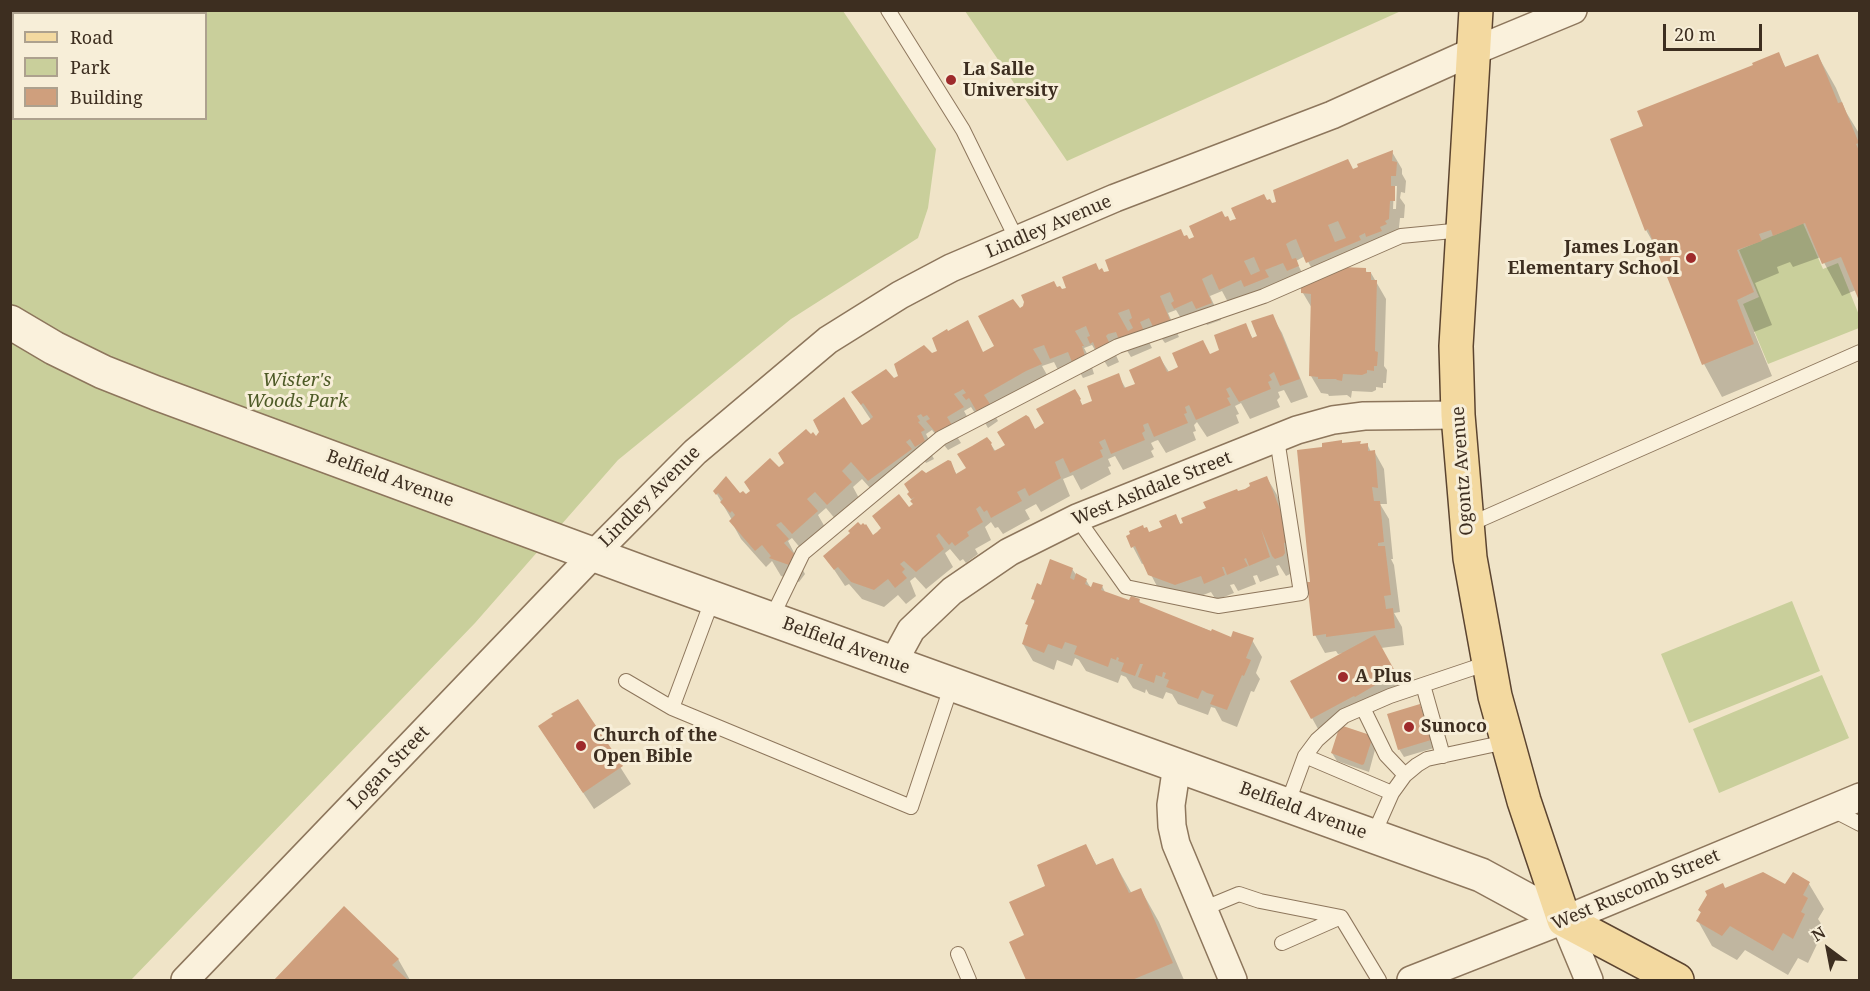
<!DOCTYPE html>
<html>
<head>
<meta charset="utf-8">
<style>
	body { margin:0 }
	#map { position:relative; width:1870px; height:991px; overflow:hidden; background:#f0e4c8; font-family:"Noto Serif",serif }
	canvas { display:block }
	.frame { position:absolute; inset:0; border:12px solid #3d2e20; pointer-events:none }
	.legend { position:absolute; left:12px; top:12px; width:195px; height:108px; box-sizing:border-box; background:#f7eed8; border:2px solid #ada18e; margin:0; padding:8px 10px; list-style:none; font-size:18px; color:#3d2e20 }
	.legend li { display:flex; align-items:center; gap:12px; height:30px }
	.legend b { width:30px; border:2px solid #ada18e }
	.north { position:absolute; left:1798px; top:919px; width:60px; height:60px; -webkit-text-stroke:4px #f7eed8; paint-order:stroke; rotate:328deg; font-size:16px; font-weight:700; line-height:24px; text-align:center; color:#3d2e20 }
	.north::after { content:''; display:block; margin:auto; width:21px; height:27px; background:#3d2e20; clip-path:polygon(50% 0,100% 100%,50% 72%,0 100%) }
	.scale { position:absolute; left:1663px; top:24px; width:99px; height:27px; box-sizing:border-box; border:3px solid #3d2e20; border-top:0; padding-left:8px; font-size:18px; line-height:21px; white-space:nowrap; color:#3d2e20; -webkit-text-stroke:4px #f7eed8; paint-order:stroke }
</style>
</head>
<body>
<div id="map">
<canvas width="1870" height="991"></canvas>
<div class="frame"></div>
<ul class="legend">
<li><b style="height:8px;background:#f3d9a0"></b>Road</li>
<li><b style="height:16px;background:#c9cf9b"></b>Park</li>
<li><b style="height:16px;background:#cf9f7d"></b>Building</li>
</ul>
<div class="north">N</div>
<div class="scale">20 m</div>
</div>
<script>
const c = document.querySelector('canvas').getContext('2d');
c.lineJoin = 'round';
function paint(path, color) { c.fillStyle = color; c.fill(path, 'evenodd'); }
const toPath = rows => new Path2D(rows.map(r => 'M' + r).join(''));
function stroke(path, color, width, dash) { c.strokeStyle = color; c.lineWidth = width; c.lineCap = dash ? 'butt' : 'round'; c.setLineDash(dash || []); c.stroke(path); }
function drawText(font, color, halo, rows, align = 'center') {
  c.font = font + ' "Noto Serif",serif'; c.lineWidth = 6; c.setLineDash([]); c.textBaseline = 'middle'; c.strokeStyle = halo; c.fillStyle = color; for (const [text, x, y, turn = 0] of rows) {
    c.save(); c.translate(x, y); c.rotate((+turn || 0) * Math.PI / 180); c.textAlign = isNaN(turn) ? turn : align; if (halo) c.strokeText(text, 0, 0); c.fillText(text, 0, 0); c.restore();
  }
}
paint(toPath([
	[10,11,843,11,936,149,928,208,918,238,791,319,618,460,475,623,131,980,11,980],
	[14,14,206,14,206,118,14,118],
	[965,11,1401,11,1067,161],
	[1803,223,1823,269,1838,263,1859,315,1859,328,1768,364,1743,304,1759,297,1739,250],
	[1792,601,1820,671,1689,723,1661,654],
	[1822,675,1849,738,1719,793,1693,729]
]), '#c9cf9b');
paint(toPath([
	[1778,54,1786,68,1818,56,1836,88,1846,112,1860,135,1860,299,1856,290,1842,296,1821,257,1793,267,1790,262,1777,267,1779,273,1755,283,1772,325,1754,332,1772,376,1722,397,1704,364,1658,251,1646,230,1645,127],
	[1392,152,1402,169,1402,174,1406,181,1405,193,1401,192,1400,198,1405,205,1404,218,1400,218,1398,236,1389,245,1390,248,1378,254,1376,250,1368,253,1370,257,1344,268,1365,269,1367,273,1371,273,1386,299,1384,366,1387,370,1386,383,1383,383,1383,388,1376,387,1376,390,1372,392,1352,391,1351,398,1347,395,1329,396,1328,394,1321,393,1311,376,1313,310,1303,293,1303,286,1230,306,1222,291,1210,296,1221,320,1207,325,1202,318,1185,325,1176,310,1168,313,1179,337,1165,343,1159,335,1148,340,1152,348,1131,357,1126,349,1115,353,1119,362,1108,367,1103,359,1101,360,1092,345,1084,348,1092,363,1091,364,1094,374,1083,378,1078,369,1061,376,1054,362,1042,366,1051,382,993,412,998,421,988,428,980,414,977,416,971,407,964,411,972,425,956,435,961,443,948,450,932,430,926,434,933,448,929,450,934,459,926,463,921,455,916,459,920,467,879,498,862,479,853,487,860,500,837,521,826,508,818,515,826,529,802,550,792,538,788,541,805,574,799,582,781,576,772,561,766,567,741,539,731,521,732,520,715,491,746,497,816,438,861,427,871,420,853,393,894,380,932,355,984,353,996,347,1019,309,1057,289,1061,291,1099,271,1104,274,1184,238,1189,241,1230,223,1267,202,1272,205,1354,171],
	[1394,186,1397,186,1396,209,1393,209],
	[1305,256,1317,278,1313,284,1308,284,1296,261],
	[1272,316,1282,333,1308,397,1291,403,1284,390,1278,392,1280,397,1277,400,1280,407,1250,419,1241,403,1235,406,1239,414,1236,415,1239,423,1207,437,1197,422,1194,425,1196,431,1193,432,1196,440,1166,453,1158,440,1155,441,1151,443,1154,449,1151,451,1154,457,1123,470,1115,456,1108,459,1111,466,1108,467,1111,474,1081,490,1073,475,1063,479,1070,496,1041,512,1036,504,1025,510,1030,519,1003,534,998,527,995,528,991,522,985,527,991,540,975,549,978,554,966,563,963,559,960,561,950,549,945,553,953,567,926,589,915,577,910,581,916,596,906,604,898,595,884,607,862,599,849,584,845,586,825,556,873,537,882,530,874,516,909,509,914,505,909,494,926,475,950,463,957,475,968,469,987,439,996,452,1046,423,1075,391,1083,406,1094,402,1118,375,1126,389,1137,385,1160,358,1169,372,1221,351,1245,325,1253,339,1259,336],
	[1360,443,1361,445,1367,444,1371,452,1374,451,1384,469,1387,504,1380,504,1389,519,1393,559,1391,559,1394,565,1400,612,1394,613,1402,627,1404,645,1381,648,1405,691,1322,736,1292,682,1345,653,1338,654,1336,651,1325,653,1315,635,1312,583,1342,444],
	[1267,478,1277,495,1292,536,1292,573,1286,576,1279,565,1276,566,1279,575,1260,582,1257,575,1253,576,1256,584,1238,591,1234,584,1230,585,1234,593,1216,600,1211,592,1185,602,1160,592,1145,563,1142,564,1133,547,1149,534,1164,528,1176,516,1181,525],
	[1072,569,1077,576,1086,580,1092,590,1102,586,1106,594,1130,602,1139,600,1141,605,1232,639,1252,640,1262,657,1256,673,1260,679,1254,692,1251,691,1237,727,1222,721,1215,708,1211,707,1208,715,1178,704,1172,694,1166,692,1163,699,1149,694,1146,689,1145,693,1133,688,1126,677,1121,675,1118,683,1086,671,1079,660,1075,658,1072,666,1057,660,1054,670,1033,661,1023,644,1029,627,1027,623,1035,603,1033,598,1042,587],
	[578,701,631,784,594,809,550,743],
	[1419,706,1424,714,1434,748,1404,757,1399,749],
	[1372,737,1376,746,1369,772,1337,761,1332,753],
	[1086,846,1097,866,1113,860,1132,894,1141,890,1159,922,1184,980,1028,980,1011,942,1026,936,1047,887],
	[1809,884,1824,909,1818,919,1822,925,1816,935,1819,940,1808,963,1798,958,1788,975,1745,950,1737,960,1712,946,1698,921,1702,914,1699,910,1724,889],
	[344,908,398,959,410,980,276,980]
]), '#0003');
paint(toPath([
	[1779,52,1785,67,1818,54,1837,100,1838,103,1842,102,1859,143,1856,144,1860,153,1860,303,1841,257,1822,264,1805,223,1773,236,1771,230,1759,234,1762,241,1737,250,1754,292,1737,300,1754,344,1702,365,1648,229,1645,231,1610,139,1643,126,1637,111,1753,65,1752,63],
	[1393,150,1392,161,1397,162,1396,176,1391,176,1391,186,1395,186,1395,201,1390,201,1389,219,1385,221,1387,224,1380,227,1382,231,1366,237,1365,233,1359,236,1361,240,1306,263,1296,239,1291,241,1286,244,1292,259,1296,258,1299,266,1287,271,1283,263,1265,270,1269,277,1244,287,1241,280,1219,290,1212,274,1202,279,1212,303,1196,309,1192,301,1174,309,1171,303,1174,301,1170,292,1160,296,1170,320,1153,327,1149,318,1140,322,1144,331,1119,340,1116,332,1108,334,1106,336,1110,344,1096,350,1093,342,1090,344,1087,337,1090,336,1086,326,1075,331,1084,346,1082,346,1085,356,1072,362,1068,352,1050,359,1044,345,1033,349,1042,364,1026,371,984,395,990,404,977,412,969,398,966,400,962,395,966,393,963,389,960,391,954,394,964,407,947,417,952,425,937,434,926,421,930,419,927,415,923,417,921,414,917,416,920,421,918,422,925,430,921,432,925,441,915,447,910,439,906,442,912,449,868,481,851,462,842,471,852,482,827,505,815,492,807,499,818,511,792,534,781,522,776,525,789,539,784,543,796,556,789,565,769,558,771,556,762,545,755,551,729,521,735,515,732,511,730,513,720,502,723,499,718,493,716,495,713,491,726,476,740,493,743,491,746,494,750,491,744,482,770,458,779,467,783,464,784,463,778,453,806,429,811,434,813,432,816,436,819,432,813,420,844,397,862,425,867,422,873,417,863,403,861,405,851,392,886,369,894,378,898,376,894,364,924,345,932,353,937,351,932,338,947,329,948,331,968,320,983,352,994,346,978,316,1013,299,1020,308,1023,306,1024,302,1021,295,1054,281,1057,287,1060,286,1062,289,1066,288,1062,277,1096,263,1099,270,1102,268,1104,272,1109,271,1105,260,1181,229,1184,236,1187,235,1189,239,1194,237,1189,226,1222,211,1225,217,1228,216,1230,221,1232,220,1236,219,1231,208,1264,194,1267,200,1270,199,1272,203,1276,202,1273,190,1348,159,1353,169,1358,167,1357,164],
	[1338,221,1346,238,1335,242,1328,225],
	[1254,257,1260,271,1251,275,1244,261],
	[1129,309,1132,318,1129,320,1133,328,1128,331,1118,313],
	[1341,267,1366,268,1366,272,1371,272,1371,280,1377,280,1375,351,1378,352,1377,366,1374,366,1374,371,1367,370,1367,373,1362,375,1343,374,1342,381,1337,380,1336,379,1318,379,1318,377,1309,376,1311,294,1301,293,1301,283,1312,283,1312,279],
	[1273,314,1300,379,1280,386,1274,372,1269,375,1272,380,1268,382,1271,389,1239,402,1230,387,1226,389,1230,397,1227,398,1231,405,1196,420,1189,405,1185,407,1187,413,1184,414,1188,423,1154,437,1148,423,1145,424,1143,425,1145,431,1142,433,1145,440,1111,454,1105,439,1099,442,1103,449,1100,450,1103,457,1070,473,1063,458,1055,462,1061,478,1029,496,1025,488,1017,492,1022,501,991,518,987,510,984,512,980,506,976,509,983,522,967,532,969,536,955,546,952,542,949,545,939,533,936,536,944,549,916,572,904,561,900,564,905,569,902,572,907,578,895,588,888,579,874,590,851,582,838,567,834,570,823,556,850,533,848,531,858,522,861,525,863,523,865,525,866,524,873,535,877,532,881,528,872,516,899,494,909,507,913,504,910,501,915,497,911,499,907,494,909,492,904,484,922,470,926,473,948,460,951,461,956,474,966,468,957,454,972,446,987,437,992,443,991,444,994,451,1000,448,1005,445,997,432,1026,415,1029,417,1035,429,1044,423,1036,409,1075,389,1081,399,1080,400,1082,405,1092,401,1087,386,1119,373,1124,388,1135,384,1129,370,1160,356,1167,372,1172,370,1178,367,1172,353,1203,340,1210,354,1219,350,1214,335,1246,323,1252,338,1257,336,1251,321],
	[1342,440,1342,443,1361,441,1360,444,1368,443,1368,451,1375,450,1378,488,1372,487,1374,501,1380,501,1384,542,1378,543,1378,546,1385,546,1391,595,1384,596,1385,601,1386,609,1393,608,1395,628,1326,637,1326,634,1313,636,1307,582,1310,582,1297,450,1322,447,1322,443],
	[1267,476,1283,517,1287,542,1284,543,1285,553,1283,556,1275,559,1272,556,1261,529,1270,557,1249,566,1246,558,1244,559,1248,566,1227,575,1224,567,1222,567,1225,575,1204,584,1201,576,1175,585,1148,575,1135,546,1131,548,1126,536,1130,534,1129,531,1143,525,1144,528,1147,527,1149,532,1162,527,1159,521,1176,514,1180,524,1183,523,1181,518,1206,508,1203,502,1237,489,1238,491,1245,489,1250,486,1249,483],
	[1050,559,1073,568,1070,578,1074,580,1076,573,1087,579,1085,584,1091,587,1093,582,1103,585,1101,590,1129,600,1131,596,1140,599,1139,602,1211,631,1212,629,1231,637,1233,631,1254,638,1246,658,1251,660,1244,676,1242,675,1227,710,1210,704,1214,695,1207,693,1202,690,1198,699,1166,687,1169,680,1164,678,1166,673,1163,672,1162,677,1156,675,1154,683,1138,677,1143,664,1140,664,1135,676,1121,671,1124,663,1118,661,1119,658,1117,657,1116,660,1111,658,1108,667,1074,654,1077,646,1065,642,1062,649,1048,644,1044,653,1022,644,1028,625,1025,624,1035,600,1031,599,1037,583,1041,585],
	[1375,635,1396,673,1355,697,1354,696,1311,719,1290,681],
	[578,699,623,766,583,793,538,726,553,716,551,714],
	[1420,704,1431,740,1398,750,1387,714],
	[1340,725,1373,736,1364,764,1362,765,1331,753],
	[1086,844,1096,865,1113,858,1129,893,1141,888,1173,963,1132,980,1026,980,1009,942,1024,935,1009,902,1045,886,1037,865],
	[1763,872,1785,884,1793,872,1810,882,1803,895,1808,898,1801,912,1805,914,1793,939,1783,933,1773,951,1730,926,1722,936,1696,921,1701,912,1698,910,1707,895,1705,891,1723,883,1725,888],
	[344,906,399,959,392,965,408,980,274,980]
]), '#cf9f7d');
const service = toPath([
	[888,10,963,130,1017,240],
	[1077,518,1126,587,1218,606,1301,593,1277,439],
	[1468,525,1860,352],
	[771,619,803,553,941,438,1118,346,1264,296,1401,236,1463,230],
	[626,681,672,708,713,598],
	[1423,685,1443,756],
	[672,708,911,807,952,684],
	[1363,708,1386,755,1405,775],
	[1305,756,1392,793],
	[1287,805,1305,756,1317,740,1344,716,1390,696,1488,663],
	[1831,809,1860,824],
	[1373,836,1392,793,1405,775,1417,765,1427,759,1506,742],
	[1205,908,1239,894,1260,901,1341,917,1379,980],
	[1282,943,1341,917],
	[958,954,969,980]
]);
const minor = toPath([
	[893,663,911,630,952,591,1009,552,1077,518,1297,430,1333,420,1364,416,1458,415],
	[1177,765,1171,805,1172,826,1176,844,1233,980],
	[1564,920,1589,980],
	[185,980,593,555,695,452,828,340,900,295,951,268,1115,198,1332,115,1474,51,1573,10],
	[1411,980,1564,920,1860,797]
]);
const tertiary = toPath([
	[10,322,54,348,103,372,156,393,649,575,1481,875,1564,920]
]);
const primary = toPath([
	[1476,10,1456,346,1458,415,1470,558,1495,696,1524,801,1564,920,1677,980]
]);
stroke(service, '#8d765c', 16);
stroke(minor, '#8d765c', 30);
stroke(tertiary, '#8d765c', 36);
stroke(primary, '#5b4430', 36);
stroke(service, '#faf1dc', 14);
stroke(minor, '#faf1dc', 27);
stroke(tertiary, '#faf1dc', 33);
stroke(primary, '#f3d9a0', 33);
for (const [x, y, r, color] of [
	[951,80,6,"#9e2a2b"],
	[1691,258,6,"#9e2a2b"],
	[1343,677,6,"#9e2a2b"],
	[1409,727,6,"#9e2a2b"],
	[581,746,6,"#9e2a2b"]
]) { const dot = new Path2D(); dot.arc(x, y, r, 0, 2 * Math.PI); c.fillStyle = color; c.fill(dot); stroke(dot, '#f7eed8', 2); }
drawText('bold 18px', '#3d2e20', '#f7eed8', [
	["La Salle",963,70],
	["University",963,91],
	["James Logan",1679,248,"right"],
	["Elementary School",1679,269,"right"],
	["A Plus",1355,677],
	["Sunoco",1421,727],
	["Church of the",593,736],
	["Open Bible",593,757]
], 'left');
drawText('18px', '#3d2e20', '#f7eed8', [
	["Lindley Avenue",1049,227,-23],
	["Ogontz Avenue",1463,471,-94],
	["Belfield Avenue",390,479,20],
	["West Ashdale Street",1152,489,-22],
	["Lindley Avenue",650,497,-45],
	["Belfield Avenue",846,646,20],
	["Logan Street",389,768,-46],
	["Belfield Avenue",1303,811,20],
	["West Ruscomb Street",1636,890,-23]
]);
drawText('italic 18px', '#4d5a26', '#f7eed8', [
	["Wister's",297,381],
	["Woods Park",297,402]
]);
</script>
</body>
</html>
